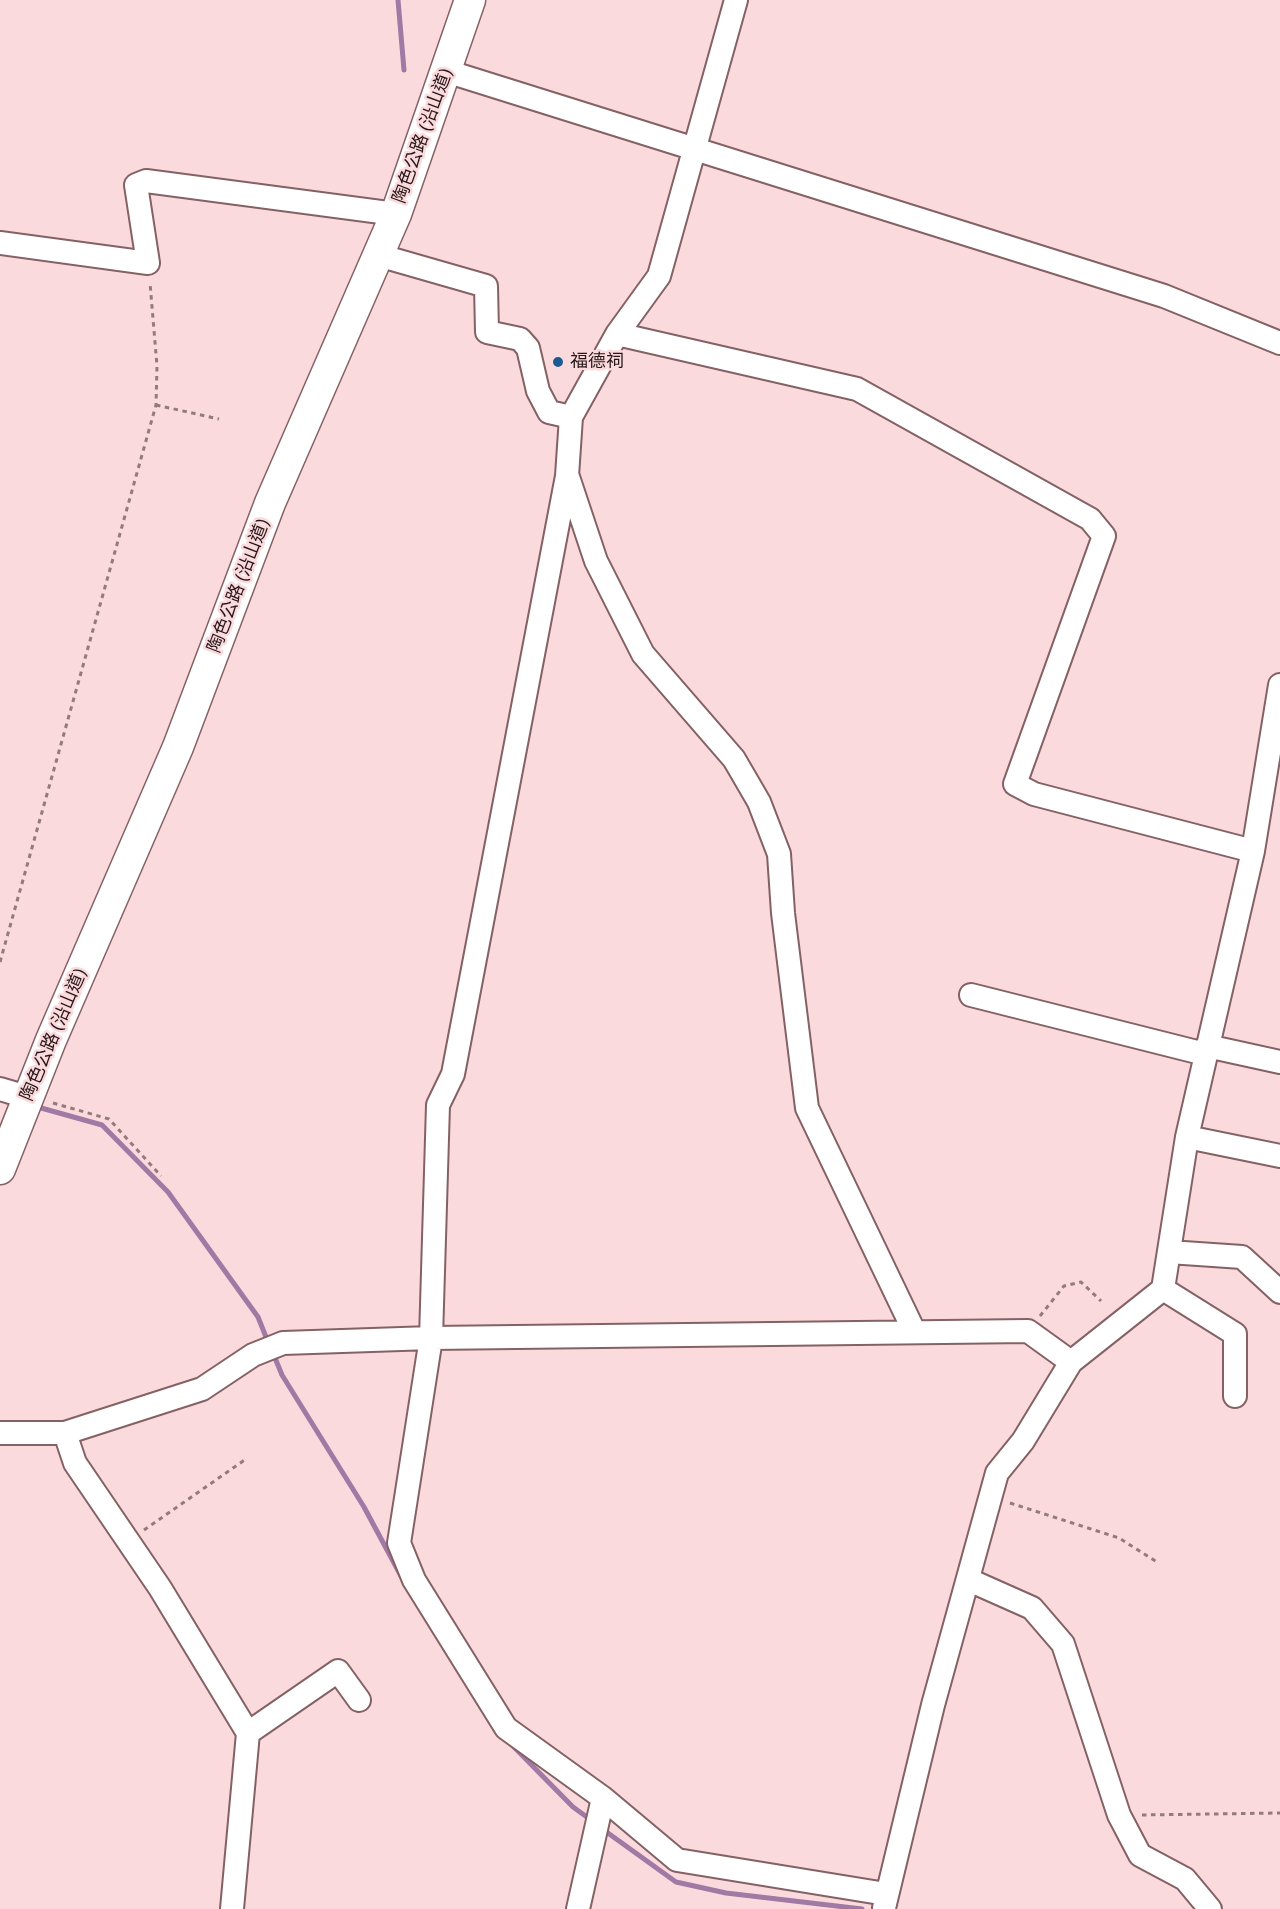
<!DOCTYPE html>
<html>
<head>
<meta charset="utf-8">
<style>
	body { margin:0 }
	canvas { display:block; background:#fbdadd }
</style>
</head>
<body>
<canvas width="1280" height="1909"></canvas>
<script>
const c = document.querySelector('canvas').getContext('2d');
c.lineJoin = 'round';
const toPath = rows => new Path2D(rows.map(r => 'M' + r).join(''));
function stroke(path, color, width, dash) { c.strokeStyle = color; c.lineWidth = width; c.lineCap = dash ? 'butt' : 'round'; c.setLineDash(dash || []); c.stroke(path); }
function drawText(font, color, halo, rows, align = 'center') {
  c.font = font + ' "Open Sans","Noto Sans TC",sans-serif'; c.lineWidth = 5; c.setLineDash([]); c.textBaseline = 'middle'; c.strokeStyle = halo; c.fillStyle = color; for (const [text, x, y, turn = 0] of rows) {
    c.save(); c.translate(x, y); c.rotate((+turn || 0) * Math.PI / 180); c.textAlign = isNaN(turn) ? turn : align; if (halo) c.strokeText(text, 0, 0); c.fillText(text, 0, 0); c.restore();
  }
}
stroke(toPath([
	[398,0,404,70],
	[34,1106,102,1125,168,1192,258,1317,268,1342],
	[273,1353,282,1375,364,1507,401,1576],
	[509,1742,573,1807,591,1820],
	[601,1828,676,1882,726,1893,862,1909]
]), '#a07aa4', 5);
const minor = toPath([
	[736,0,659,276,617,334,571,417,567,476,453,1074,438,1105,431,1338,399,1543,414,1580,506,1728,603,1798,677,1860,886,1894],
	[446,71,1164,296,1280,343],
	[0,243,148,263,136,185,146,181,396,214],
	[378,255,486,286,487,332,520,339,528,348,538,391,549,412,571,417],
	[617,334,857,389,1090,519,1104,536,1015,784,1034,794,1253,851],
	[568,477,596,561,643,654,734,759,759,802,779,854,783,913,807,1108,914,1331],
	[971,995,1205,1054],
	[1207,1046,1280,1062],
	[0,1089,27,1097],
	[1187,1137,1280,1156],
	[1169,1252,1242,1257,1280,1292],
	[1163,1289,1235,1334,1235,1396],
	[0,1433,65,1433,202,1389,253,1355,283,1343,431,1338,1028,1331,1071,1362],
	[65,1433,75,1463,160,1588,248,1733,232,1909],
	[969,1580,1032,1608,1063,1644,1119,1815,1140,1855,1185,1879,1210,1909],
	[248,1733,338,1671,359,1700],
	[884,1908,933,1705,997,1473,1023,1441,1071,1362,1163,1289,1187,1137,1253,851,1280,685],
	[578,1909,603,1798]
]);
const major = toPath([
	[0,1169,51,1040,178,747,270,503,396,214,470,0]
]);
stroke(minor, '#846164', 26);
stroke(major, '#846164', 33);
stroke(toPath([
	[156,405,219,419],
	[0,962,156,405,157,366,150,283],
	[53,1103,109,1119,161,1176],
	[1040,1316,1064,1286,1081,1282,1101,1301],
	[1010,1503,1119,1538,1157,1562],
	[144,1530,246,1459],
	[1142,1815,1280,1813]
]), '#937b7d', 3, [4.5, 4.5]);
stroke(minor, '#fff', 22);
stroke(major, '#fff', 30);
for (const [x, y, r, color] of [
	[558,362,6,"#1c5b91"]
]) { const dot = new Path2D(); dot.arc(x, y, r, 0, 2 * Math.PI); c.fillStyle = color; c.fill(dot); stroke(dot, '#fbdadd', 2); }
drawText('18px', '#241617', '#fbdadd', [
	["陶色公路 (沿山道)",423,136,-70],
	["陶色公路 (沿山道)",239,586,-69],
	["陶色公路 (沿山道)",54,1035,-67]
]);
drawText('18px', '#241617', '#fbdadd', [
	["福德祠",570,362]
], 'left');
</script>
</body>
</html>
